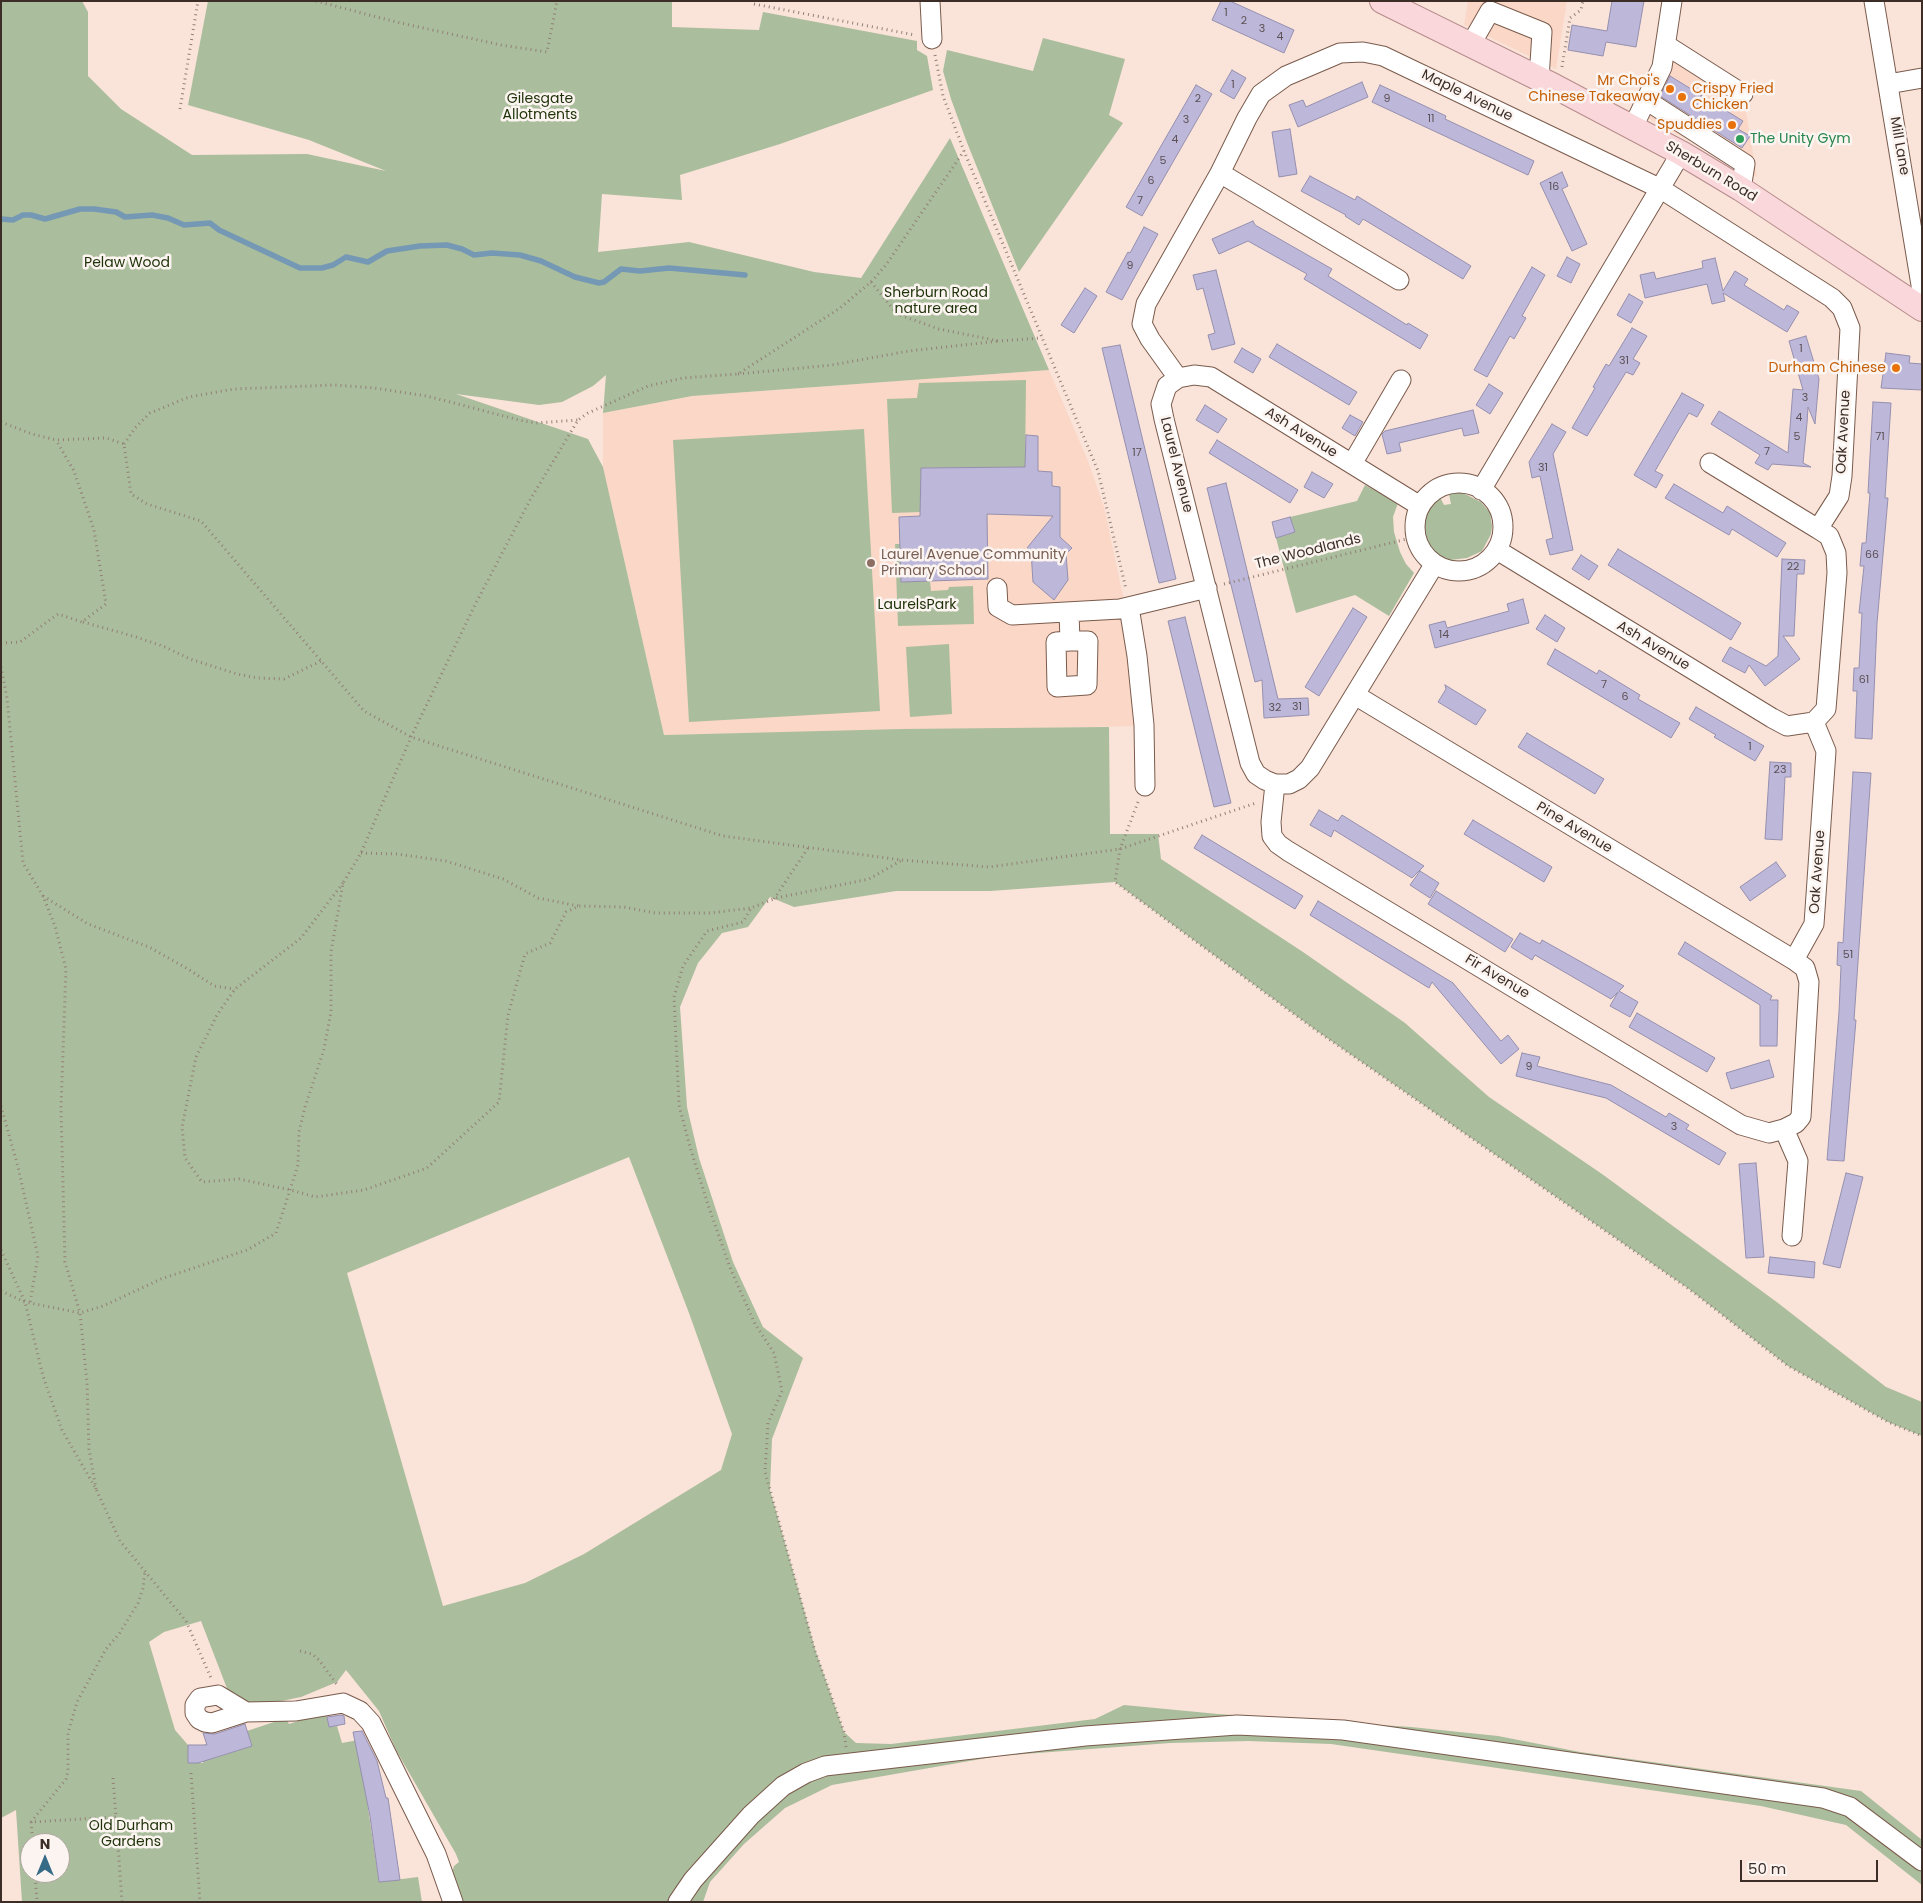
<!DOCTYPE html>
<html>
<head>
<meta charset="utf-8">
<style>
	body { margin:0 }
	#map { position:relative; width:1923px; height:1903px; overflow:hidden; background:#fae3d9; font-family:Poppins,sans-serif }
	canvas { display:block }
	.frame { position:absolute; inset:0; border:2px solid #3c2e27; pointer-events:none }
	.north { position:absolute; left:20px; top:1833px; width:50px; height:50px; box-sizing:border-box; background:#fcf4f0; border:1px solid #afa5a0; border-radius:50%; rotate:0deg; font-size:14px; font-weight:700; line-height:20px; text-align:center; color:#3c2e27 }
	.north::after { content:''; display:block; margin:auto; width:18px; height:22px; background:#356b87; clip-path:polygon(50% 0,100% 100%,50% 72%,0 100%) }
	.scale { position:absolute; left:1740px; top:1860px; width:138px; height:22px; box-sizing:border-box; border:2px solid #3c2e27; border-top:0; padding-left:6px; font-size:15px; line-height:18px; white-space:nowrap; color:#3c2e27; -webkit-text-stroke:4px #fcf4f0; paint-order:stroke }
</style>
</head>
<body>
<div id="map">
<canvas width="1923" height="1903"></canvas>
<div class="frame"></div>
<div class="north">N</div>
<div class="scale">50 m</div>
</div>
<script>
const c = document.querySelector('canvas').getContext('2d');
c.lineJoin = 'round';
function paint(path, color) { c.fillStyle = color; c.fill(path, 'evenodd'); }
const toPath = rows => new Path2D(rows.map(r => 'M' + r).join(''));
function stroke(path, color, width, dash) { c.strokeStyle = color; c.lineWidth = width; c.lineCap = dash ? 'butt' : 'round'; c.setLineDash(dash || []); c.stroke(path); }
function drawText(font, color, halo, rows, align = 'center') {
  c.font = font + ' Poppins,sans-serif'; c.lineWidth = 5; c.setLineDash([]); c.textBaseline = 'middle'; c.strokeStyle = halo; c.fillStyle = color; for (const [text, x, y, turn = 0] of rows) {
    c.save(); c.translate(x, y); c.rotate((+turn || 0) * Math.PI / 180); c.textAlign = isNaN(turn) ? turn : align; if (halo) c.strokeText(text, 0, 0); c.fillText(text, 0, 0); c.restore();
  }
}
paint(toPath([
	[1468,1,1567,1,1556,69,1464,25],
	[1666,45,1743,94,1757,177,1640,114],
	[1049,370,1088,461,1104,507,1128,619,1139,726,664,735,603,467,603,413,692,396]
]), '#fad7c6');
paint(toPath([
	[1,1,82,1,88,12,88,76,121,109,192,155,307,154,386,171,309,140,188,105,208,1,672,1,672,27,759,30,763,12,917,41,917,50,927,56,933,90,780,144,680,175,682,200,602,194,598,252,689,242,814,272,861,278,950,138,1049,370,692,396,603,413,606,375,593,386,562,402,539,405,456,394,588,439,603,467,664,735,902,729,1109,727,1110,834,1158,834,1161,859,1303,952,1405,1023,1489,1097,1602,1174,1778,1303,1886,1387,1922,1402,1922,1436,1888,1422,1788,1366,1689,1289,1317,1031,1115,882,990,891,896,891,794,907,770,897,748,927,722,933,698,963,680,1007,687,1107,699,1158,733,1262,763,1327,803,1358,772,1439,770,1490,816,1652,844,1732,856,1743,891,1744,1095,1719,1124,1705,1218,1714,1411,1727,1498,1736,1580,1752,1861,1791,1922,1840,1922,1885,1846,1825,1761,1806,1331,1744,1248,1741,1170,1743,998,1756,832,1785,785,1808,744,1844,710,1882,703,1902,459,1902,452,1872,454,1866,459,1862,456,1854,396,1750,379,1711,346,1670,337,1682,301,1697,256,1706,234,1697,228,1691,201,1621,164,1632,149,1642,175,1730,188,1745,188,1763,203,1763,203,1745,206,1744,211,1759,252,1746,247,1731,286,1718,289,1724,326,1712,329,1727,337,1726,342,1743,358,1740,379,1882,418,1877,422,1902,22,1902,16,1810,1,1818],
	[629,1157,689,1313,732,1434,721,1470,584,1554,525,1583,443,1606,347,1273],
	[30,1843,60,1843,60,1873,30,1873],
	[1043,38,1125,59,1109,115,1123,123,1019,272,966,140,951,99,943,71,947,50,1033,71],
	[1026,380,1025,467,922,468,921,512,892,513,887,399,917,398,919,383],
	[864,429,880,711,689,722,673,440],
	[1365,485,1398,503,1393,517,1394,532,1400,552,1406,564,1414,573,1389,616,1355,595,1296,613,1276,538,1295,532,1290,517,1357,501],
	[1461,492,1481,502,1490,513,1492,526,1491,534,1482,551,1467,558,1450,560,1440,556,1426,541,1423,532,1423,516,1427,509,1439,495,1444,505,1451,504,1449,494],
	[895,544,900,544,901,582,930,581,931,591,948,590,949,587,973,586,974,624,898,626],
	[949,644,952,714,910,717,906,647]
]), '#aabd9c');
stroke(toPath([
	[1,219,13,220,23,215,31,215,45,219,80,209,94,209,116,212,125,217,152,215,168,218,184,225,210,223,219,230,300,268,322,268,333,265,346,257,368,262,387,251,420,246,447,245,462,249,474,255,492,253,520,255,541,261,575,277,599,283,604,282,621,269,640,271,669,268,745,275]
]), '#7599b4', 5.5);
const building = toPath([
	[1221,1,1230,1,1294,30,1284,53,1212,20,1221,1],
	[1612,1,1644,1,1636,47,1606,42,1603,56,1568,50,1572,25,1607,31,1612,1],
	[1232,70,1246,78,1234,99,1220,91,1232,70],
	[1670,76,1743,121,1738,129,1750,136,1742,148,1660,96,1670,76],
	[1362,82,1368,97,1298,127,1289,105,1303,100,1306,107,1362,82],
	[1196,85,1212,94,1142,216,1126,207,1196,85],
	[1380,85,1446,116,1445,119,1534,161,1528,175,1372,102,1380,85],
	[1290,129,1297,174,1279,177,1272,132,1290,129],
	[1562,172,1568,186,1562,189,1587,244,1572,251,1540,183,1562,172],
	[1310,176,1355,200,1357,196,1471,266,1463,279,1363,219,1359,225,1345,216,1346,215,1301,191,1310,176],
	[1253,221,1255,225,1332,269,1328,276,1407,325,1408,323,1428,335,1420,349,1304,279,1307,274,1248,241,1219,254,1212,239,1253,221],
	[1144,227,1158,234,1122,300,1106,292,1128,252,1130,253,1144,227],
	[1567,257,1580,264,1571,283,1557,276,1567,257],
	[1715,258,1723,291,1735,271,1748,279,1744,285,1784,310,1787,305,1799,312,1787,332,1723,293,1725,301,1712,304,1707,284,1645,298,1640,275,1654,272,1656,279,1703,268,1702,261,1715,258],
	[1532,267,1545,275,1522,316,1526,318,1514,339,1510,336,1487,377,1474,370,1532,267],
	[1216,270,1235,344,1212,350,1208,335,1215,333,1203,288,1197,290,1193,275,1216,270],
	[1085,288,1097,296,1074,333,1061,325,1085,288],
	[1629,294,1643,302,1631,323,1617,315,1629,294],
	[1632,328,1647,336,1633,359,1640,363,1633,375,1626,372,1587,436,1572,428,1595,388,1593,387,1606,364,1609,366,1632,328],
	[1806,336,1819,379,1815,424,1808,407,1807,423,1803,463,1811,467,1772,464,1768,470,1755,463,1760,455,1711,424,1719,411,1788,453,1793,389,1803,390,1789,341,1806,336],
	[1277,344,1357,392,1349,405,1269,357,1277,344],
	[1120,345,1176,579,1159,583,1102,348,1120,345],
	[1242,348,1261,359,1253,373,1234,362,1242,348],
	[1886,353,1910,356,1909,363,1922,364,1922,390,1881,388,1886,353],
	[1489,384,1503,393,1490,414,1476,405,1489,384],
	[1682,393,1704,405,1697,417,1689,413,1677,433,1655,471,1663,475,1656,488,1634,475,1682,393],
	[1873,402,1891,403,1885,498,1888,498,1877,623,1872,739,1855,738,1857,691,1853,691,1854,668,1859,668,1862,613,1859,613,1864,566,1860,566,1862,543,1866,543,1870,493,1868,493,1873,402],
	[1205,405,1227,419,1218,433,1196,420,1205,405],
	[1473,410,1479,433,1464,436,1462,428,1399,443,1401,451,1387,454,1382,434,1385,431,1473,410],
	[1350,415,1363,422,1355,436,1342,428,1350,415],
	[1552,424,1566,432,1553,454,1573,550,1550,555,1546,540,1553,538,1540,476,1532,478,1529,462,1552,424],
	[1026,435,1038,436,1038,471,1052,472,1052,486,1060,487,1060,537,1072,548,1066,554,1068,580,1054,600,1033,582,1031,551,1027,548,1053,516,987,514,988,579,901,582,899,517,920,516,921,468,1025,467,1026,435],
	[1217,440,1298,490,1290,503,1209,453,1217,440],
	[1312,472,1333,484,1324,498,1304,487,1312,472],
	[1226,483,1278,699,1308,698,1309,715,1264,718,1262,680,1255,682,1207,488,1226,483],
	[1674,484,1723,513,1727,506,1786,543,1777,557,1732,529,1729,535,1665,498,1674,484],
	[1290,517,1295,532,1276,538,1272,522,1290,517],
	[1618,549,1741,623,1731,640,1608,565,1618,549],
	[1581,555,1598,566,1589,580,1572,569,1581,555],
	[1782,559,1805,560,1804,574,1797,574,1794,636,1783,636,1800,659,1765,686,1749,665,1745,673,1722,661,1730,647,1766,666,1778,656,1782,559],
	[1523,599,1529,623,1435,648,1429,625,1445,621,1447,628,1509,611,1507,604,1523,599],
	[1353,608,1367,617,1319,696,1305,687,1353,608],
	[1545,615,1565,628,1557,642,1536,629,1545,615],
	[1185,617,1231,803,1214,807,1168,621,1185,617],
	[1555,649,1597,674,1599,670,1640,695,1638,699,1680,723,1671,738,1547,664,1555,649],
	[1445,685,1486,710,1476,725,1438,702,1446,689,1445,685],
	[1696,707,1764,746,1755,761,1714,737,1716,735,1689,719,1696,707],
	[1527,733,1604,779,1595,794,1518,747,1527,733],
	[1770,762,1791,763,1791,777,1785,777,1782,840,1765,839,1770,762],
	[1853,772,1871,773,1854,1020,1856,1020,1844,1161,1827,1160,1839,1012,1841,966,1837,965,1838,942,1843,943,1853,772],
	[1319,810,1338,821,1342,815,1424,866,1412,878,1334,830,1331,837,1310,825,1319,810],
	[1473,820,1552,867,1544,882,1464,834,1473,820],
	[1202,835,1303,896,1295,909,1194,848,1202,835],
	[1776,862,1786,876,1750,901,1740,887,1776,862],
	[1420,871,1439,883,1430,898,1410,885,1420,871],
	[1436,891,1513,939,1505,952,1428,904,1436,891],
	[1318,901,1453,983,1501,1041,1508,1035,1519,1049,1501,1064,1432,982,1429,988,1310,915,1318,901],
	[1520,933,1540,944,1542,940,1624,986,1619,991,1638,1002,1630,1017,1610,1006,1618,992,1611,999,1535,955,1532,960,1511,947,1520,933],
	[1685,942,1772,996,1770,1000,1778,1000,1777,1046,1760,1046,1760,1005,1678,954,1685,942],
	[1637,1013,1715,1058,1707,1072,1629,1027,1637,1013],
	[1522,1053,1540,1057,1537,1066,1611,1085,1666,1117,1669,1113,1689,1125,1686,1129,1726,1153,1719,1165,1606,1098,1516,1076,1522,1053],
	[1769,1060,1774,1077,1731,1089,1726,1073,1769,1060],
	[1756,1163,1764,1257,1746,1258,1739,1164,1756,1163],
	[1846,1173,1863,1177,1840,1268,1823,1264,1846,1173],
	[1770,1257,1815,1262,1814,1278,1768,1273,1770,1257],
	[341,1715,344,1716,345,1724,329,1727,327,1717,341,1715],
	[245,1724,252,1746,198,1763,188,1763,188,1745,207,1745,203,1733,215,1734,245,1724],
	[362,1731,377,1761,386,1798,388,1798,400,1880,379,1882,370,1816,353,1732,362,1731]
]);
paint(building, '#bdb8d9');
stroke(building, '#958faf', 1);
const minor = toPath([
	[930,1,932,39],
	[1874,1,1922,291],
	[1471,44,1490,11,1542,32,1539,79],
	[1666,45,1743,94],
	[1888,84,1922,78],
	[1646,100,1745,164,1741,189],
	[1633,127,1662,67,1672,1],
	[1220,173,1399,280],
	[1178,378,1194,375,1211,377,1420,506],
	[1710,463,1818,529],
	[1352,464,1401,380],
	'1415 527a44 44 0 1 1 88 0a44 44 0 1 1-88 0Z',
	[1481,490,1681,153],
	[1497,550,1772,718,1787,726,1814,722],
	[997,588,998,607,1012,615,1120,609,1207,588],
	[1129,607,1137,656,1144,725,1145,786],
	[1069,612,1070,641,1056,642,1057,687,1087,685,1088,641,1070,641],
	[1355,695,1794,960],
	[1275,784,1289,784,1299,779,1310,768,1434,565],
	[1784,1129,1769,1133,1741,1125,1288,851,1278,844,1272,836,1271,822,1275,784,1265,780,1256,774,1250,763,1164,419,1161,404,1167,386,1178,378,1150,339,1142,324,1146,304,1220,173,1247,118,1261,94,1286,76,1340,53,1363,52,1383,56,1661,189,1832,298,1842,308,1850,328,1842,476,1839,496,1818,529,1829,536,1836,553,1837,573,1826,709,1814,722,1826,751,1814,924,1794,960,1805,968,1809,982,1801,1117,1796,1123,1784,1129,1798,1161,1792,1236],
	[246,1712,212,1723,205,1722,199,1719,195,1713,195,1705,200,1698,218,1695,246,1712,296,1711,343,1703,360,1711,371,1723,436,1854,453,1902],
	[678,1902,693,1880,751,1815,783,1786,806,1773,825,1766,1085,1736,1237,1725,1343,1730,1823,1798,1850,1807,1922,1861]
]);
const major = toPath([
	[1382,1,1554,86,1681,153,1741,189,1922,309]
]);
stroke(minor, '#7a5b4c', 21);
stroke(major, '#b68b8b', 26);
stroke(toPath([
	[316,1,396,22,501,45,547,52,557,1],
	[754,4,915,35],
	[935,55,943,96,964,151,1098,471,1126,589],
	[1562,67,1570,18,1581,10,1583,1],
	[180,109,198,1],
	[871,282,897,314,939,329,999,341,1042,338],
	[738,374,832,365,909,351,999,341],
	[1,422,32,434,56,440,106,438,124,444,131,494,147,504,201,521,364,711,411,737,723,836,902,860,989,867,1120,849,1256,803],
	[124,444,135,428,150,413,189,397,234,389,334,385,374,388,427,396,519,420,536,423,578,420],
	[1224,584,1415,537],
	[83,622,136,637,165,647,190,659,237,674,258,678,284,679,321,661],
	[1,643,20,642,58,614,82,622,106,604,94,530,74,471,56,440],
	[1,667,7,698,23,863,43,896,55,926,66,969,61,1108,65,1262,80,1313,87,1383,89,1449,96,1489],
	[1138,802,1120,849,1115,882,1317,1031,1689,1289,1788,1366,1888,1422,1922,1436],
	[361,853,397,854,446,861,503,879,538,898,579,906],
	[343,883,301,938,235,989,217,1015,196,1057,182,1127,185,1158,202,1182,239,1179,291,1190,315,1197,364,1190,427,1168,499,1102,508,1015,525,954,550,943,566,912,579,906,624,907,655,913,710,913,751,908],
	[43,896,88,924,149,947,188,969,214,986,235,989],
	[774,899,808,848],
	[1,1106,18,1167,38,1256,30,1303],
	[1,1250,25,1302,43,1376,62,1430,96,1489,120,1541,186,1621,211,1678],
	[1,1291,25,1302,80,1313,103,1306,161,1279,247,1250,276,1233,298,1165,299,1132,305,1107,324,1049,331,1012,331,952,343,883,361,853,411,737,477,601,530,500,578,420,588,413,648,386,683,378,738,374,840,308,871,282,886,265,964,151],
	[300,1651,312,1654,319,1660,338,1686],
	[846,1747,844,1732,815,1651,765,1472,768,1423,782,1391,774,1353,755,1324,731,1270,708,1205,690,1147,679,1105,674,997,683,966,707,931,743,922,751,908,776,898,869,879,902,860],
	[191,1773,200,1902],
	[113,1778,116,1817],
	[31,1822,66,1779,68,1771,68,1733,77,1702,106,1649,119,1634,138,1603,143,1588,145,1571],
	[33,1843,31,1822,116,1817,122,1902],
	[35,1873,37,1902]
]), '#928078', 3, [1, 4]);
stroke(minor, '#fff', 19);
stroke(major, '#fad7da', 24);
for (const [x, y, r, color] of [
	[1670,89,5,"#e8710a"],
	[1682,97,5,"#e8710a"],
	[1732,125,5,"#e8710a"],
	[1740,139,5,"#2e9e5b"],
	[1896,368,5,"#e8710a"],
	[871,563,5,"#8d6e63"]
]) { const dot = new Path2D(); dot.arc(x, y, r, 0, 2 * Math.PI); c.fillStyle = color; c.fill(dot); stroke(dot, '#fcf4f0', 2); }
drawText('11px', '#5c5054', null, [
	["1",1226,13],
	["2",1244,21],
	["3",1262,29],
	["4",1280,37],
	["1",1233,85],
	["2",1198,99],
	["9",1387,99],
	["11",1431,119],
	["3",1186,120],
	["4",1175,140],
	["5",1163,161],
	["6",1151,181],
	["16",1554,187],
	["7",1140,201],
	["9",1130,266],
	["1",1801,349],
	["31",1624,361],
	["3",1805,398],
	["4",1799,418],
	["5",1797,437],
	["71",1880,437],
	["7",1767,452],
	["17",1137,453],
	["31",1543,468],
	["66",1872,555],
	["22",1793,567],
	["14",1444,635],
	["61",1864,680],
	["7",1604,685],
	["6",1625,697],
	["31",1297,707],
	["32",1275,708],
	["1",1750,747],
	["23",1780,770],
	["51",1848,955],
	["9",1529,1067],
	["3",1674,1127]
]);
drawText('14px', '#c56008', '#fcf4f0', [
	["Mr Choi's",1660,81],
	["Chinese Takeaway",1660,97],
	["Crispy Fried",1692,89,"left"],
	["Chicken",1692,105,"left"],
	["Spuddies",1722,125],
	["Durham Chinese",1886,368]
], 'right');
drawText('14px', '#3c2e27', '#fcf4f0', [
	["Maple Avenue",1467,96,26],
	["Mill Lane",1899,146,80],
	["Sherburn Road",1711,172,31],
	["Oak Avenue",1844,432,-87],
	["Ash Avenue",1301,433,32],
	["Laurel Avenue",1176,465,76],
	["The Woodlands",1308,552,-14],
	["Ash Avenue",1653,646,31],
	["Pine Avenue",1574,828,31],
	["Oak Avenue",1818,872,-86],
	["Fir Avenue",1497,977,31]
]);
drawText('14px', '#1d3208', '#fcf4f0', [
	["Gilesgate",540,99],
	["Allotments",540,115],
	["Pelaw Wood",127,263],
	["Sherburn Road",936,293],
	["nature area",936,309],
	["LaurelsPark",917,605],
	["Old Durham",131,1826],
	["Gardens",131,1842]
]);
drawText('14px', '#27864d', '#fcf4f0', [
	["The Unity Gym",1750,139]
], 'left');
drawText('14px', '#785e54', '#fcf4f0', [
	["Laurel Avenue Community",881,555],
	["Primary School",881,571]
], 'left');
</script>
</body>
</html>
